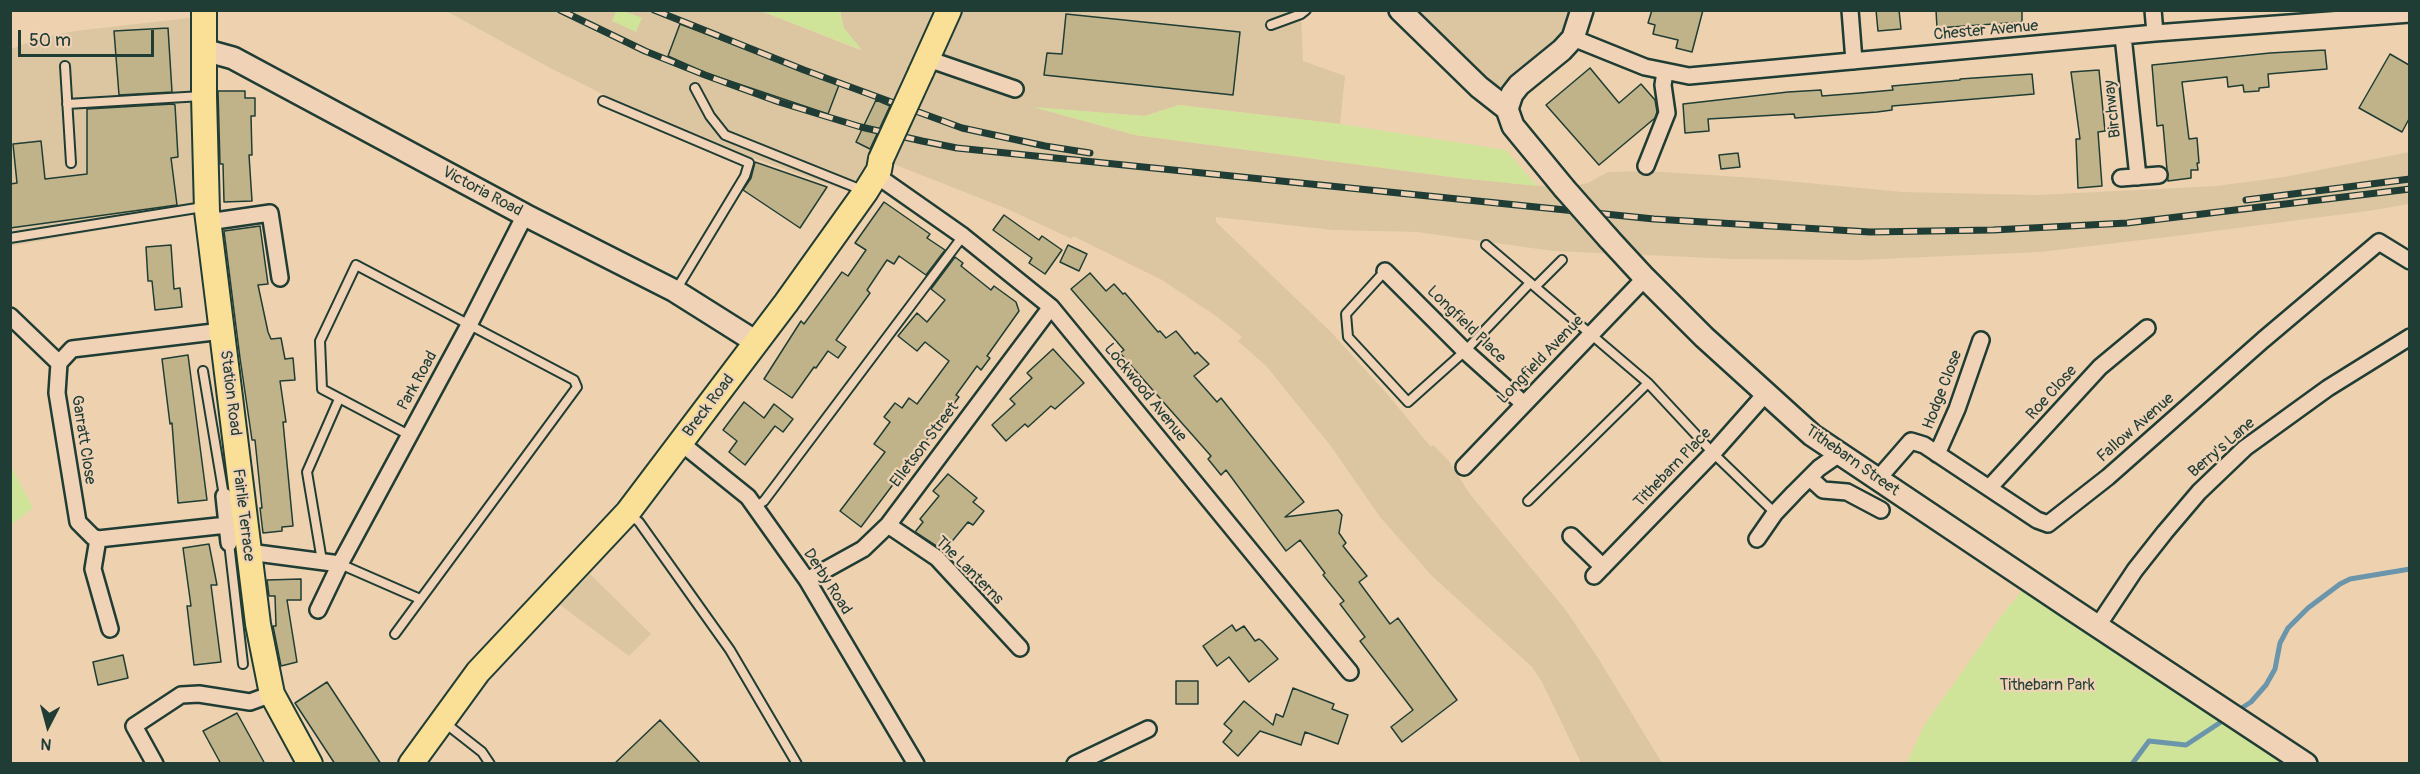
<!DOCTYPE html>
<html>
<head>
<meta charset="utf-8">
<style>
	body { margin:0 }
	#map { position:relative; width:2420px; height:774px; overflow:hidden; background:#eed2af; font-family:Pangolin,sans-serif }
	canvas { display:block }
	.frame { position:absolute; inset:0; border:12px solid #1f3d34; pointer-events:none }
	.north { position:absolute; left:18px; top:696px; width:60px; height:60px; -webkit-text-stroke:4px #f0d3b6; paint-order:stroke; rotate:186deg; font-size:16px; font-weight:700; line-height:24px; text-align:center; color:#1f3d34 }
	.north::after { content:''; display:block; margin:auto; width:21px; height:27px; background:#1f3d34; clip-path:polygon(50% 0,100% 100%,50% 72%,0 100%) }
	.scale { position:absolute; left:18px; top:30px; width:136px; height:27px; box-sizing:border-box; border:3px solid #1f3d34; border-top:0; padding-left:8px; font-size:18px; line-height:21px; white-space:nowrap; color:#1f3d34; -webkit-text-stroke:4px #f0d3b6; paint-order:stroke }
</style>
</head>
<body>
<div id="map">
<canvas width="2420" height="774"></canvas>
<div class="frame"></div>
<div class="north">N</div>
<div class="scale">50 m</div>
</div>
<script>
const c = document.querySelector('canvas').getContext('2d');
c.lineJoin = 'round';
function paint(path, color) { c.fillStyle = color; c.fill(path, 'evenodd'); }
const toPath = rows => new Path2D(rows.map(r => 'M' + r).join(''));
function stroke(path, color, width, dash) { c.strokeStyle = color; c.lineWidth = width; c.lineCap = dash ? 'butt' : 'round'; c.setLineDash(dash || []); c.stroke(path); }
function drawText(font, color, halo, rows, align = 'center') {
  c.font = font + ' Pangolin,sans-serif'; c.lineWidth = 4.5; c.setLineDash([]); c.textBaseline = 'middle'; c.strokeStyle = halo; c.fillStyle = color; for (const [text, x, y, turn = 0] of rows) {
    c.save(); c.translate(x, y); c.rotate((+turn || 0) * Math.PI / 180); c.textAlign = isNaN(turn) ? turn : align; if (halo) c.strokeText(text, 0, 0); c.fillText(text, 0, 0); c.restore();
  }
}
paint(toPath([
	[446,11,761,11,860,50,844,28,840,11,1306,11,1301,14,1303,61,1345,76,1340,124,1179,105,1145,116,1037,108,1135,135,1459,178,1564,188,1588,183,1608,172,1648,171,1755,178,1903,192,2037,195,2216,186,2284,177,2409,152,2409,204,2368,211,2176,236,2040,252,1859,260,1734,259,1553,251,1417,232,1333,230,1216,217,1216,222,1332,333,1388,395,1431,447,1433,445,1449,461,1469,493,1565,609,1598,658,1662,763,1581,763,1542,682,1532,667,1432,576,1380,517,1330,445,1267,367,1238,341,1242,337,1216,316,1162,280,1073,236,1072,239,1005,208,878,158,853,193,731,150,629,107,552,69],
	[1400,11,1582,11,1579,21,1506,86,1499,86,1491,85],
	[189,18,204,50,207,211,11,246,11,49,39,38,75,31],
	[590,574,651,634,629,656,560,605]
]), '#dcc6a2');
paint(toPath([
	[616,11,624,11,642,18,636,32,612,21],
	[761,11,840,11,844,28,862,50],
	[1179,105,1340,124,1506,150,1537,186,1459,178,1135,135,1033,107,1145,116],
	[11,466,33,508,11,525,10,525],
	[2030,582,2306,764,1906,764,1925,724,2005,611]
]), '#cfe499');
stroke(toPath([
	[2237,711,2251,702,2266,685,2275,669,2280,643,2288,628,2308,608,2340,584,2350,579,2410,569],
	[2132,764,2149,741,2186,745,2227,718]
]), '#6b95ab', 5);
const building = toPath([
	[1652,10,1703,10,1692,52,1676,48,1678,40,1653,34,1655,25,1648,23,1652,10],
	[1876,10,1899,10,1901,29,1878,31,1876,10],
	[1936,10,2022,10,2022,22,1937,28,1936,10],
	[1066,14,1240,32,1233,95,1044,75,1047,53,1062,54,1066,14],
	[680,24,839,85,828,114,706,73,668,56,680,24],
	[168,28,172,92,119,95,114,31,168,28],
	[2325,50,2327,69,2268,74,2269,87,2259,88,2259,91,2244,92,2243,85,2228,87,2227,77,2182,82,2189,139,2197,138,2199,163,2197,163,2198,170,2191,170,2191,178,2168,181,2163,125,2157,126,2152,65,2270,53,2325,50],
	[2390,54,2409,65,2409,119,2402,132,2359,108,2390,54],
	[1590,68,1619,103,1641,84,1655,100,1657,112,1655,118,1599,165,1546,105,1590,68],
	[2099,70,2105,131,2098,132,2102,186,2078,188,2076,139,2080,139,2071,72,2099,70],
	[2032,74,2034,94,1892,106,1892,110,1877,112,1795,118,1794,114,1708,119,1709,131,1685,133,1683,104,1788,92,1821,90,1822,96,1860,93,1893,90,1892,86,1960,80,1960,79,2032,74],
	[218,91,245,91,245,98,255,98,255,116,251,116,252,155,249,155,252,201,224,202,223,164,220,164,218,91],
	[876,100,890,106,870,149,856,142,876,100],
	[173,104,175,105,178,157,171,158,177,205,10,228,10,184,17,183,13,144,41,141,45,179,87,174,87,109,173,104],
	[1738,153,1740,167,1721,169,1719,155,1738,153],
	[755,162,827,187,800,228,743,190,751,178,755,162],
	[884,202,930,234,927,238,945,250,926,275,899,256,894,264,887,260,867,290,870,293,836,340,846,347,838,358,828,351,816,368,814,367,792,398,764,379,801,321,804,324,842,272,848,276,866,250,855,243,884,202],
	[1004,215,1039,240,1042,236,1062,250,1045,274,1029,263,1032,258,993,230,1004,215],
	[260,226,268,284,258,285,268,332,271,339,281,338,285,359,293,358,295,380,280,381,286,422,283,422,293,526,282,527,282,531,263,533,260,508,262,508,255,440,252,440,240,358,224,231,260,226],
	[171,245,174,289,180,288,182,307,155,310,152,281,148,281,146,247,171,245],
	[1068,245,1087,254,1079,271,1060,262,1068,245],
	[955,257,963,263,961,266,991,290,994,286,1016,302,1019,311,987,356,990,358,981,370,977,366,956,395,959,397,861,527,840,511,885,452,874,444,890,422,884,417,895,403,902,408,909,398,917,404,949,361,925,342,917,351,898,336,917,313,927,322,945,300,931,289,955,257],
	[1090,273,1106,291,1114,284,1123,294,1125,293,1158,332,1160,331,1166,338,1176,331,1195,354,1197,352,1209,364,1194,376,1217,402,1221,398,1304,502,1285,517,1338,510,1342,515,1339,533,1346,543,1343,546,1367,576,1359,582,1390,624,1398,618,1457,700,1402,742,1391,727,1413,710,1360,641,1365,637,1340,604,1344,601,1323,575,1325,573,1300,540,1286,551,1226,470,1221,475,1208,459,1211,456,1120,353,1124,350,1071,289,1090,273],
	[1053,349,1084,383,1055,409,1051,406,1028,427,1025,424,1006,441,992,425,1015,404,1010,399,1032,378,1027,373,1053,349],
	[188,355,207,500,178,503,172,423,170,424,162,359,188,355],
	[744,402,764,418,774,404,793,419,783,432,775,426,745,465,729,452,737,441,723,430,744,402],
	[948,474,977,498,973,502,984,511,973,525,968,522,944,551,915,532,923,522,920,519,939,496,933,491,948,474],
	[209,544,217,585,211,585,221,662,194,665,187,606,191,606,183,548,209,544],
	[301,579,301,600,287,600,297,662,281,666,273,626,276,626,275,596,269,596,267,580,301,579],
	[1232,625,1236,631,1244,626,1255,641,1259,639,1262,641,1278,659,1249,682,1229,657,1217,666,1203,646,1232,625],
	[123,655,128,678,98,685,93,662,123,655],
	[1176,681,1198,681,1198,704,1176,704,1176,681],
	[327,682,381,764,335,764,295,703,327,682],
	[1293,688,1334,704,1332,709,1348,715,1338,744,1305,732,1301,745,1260,731,1238,756,1223,742,1232,731,1224,724,1244,701,1273,725,1276,714,1283,717,1293,688],
	[237,713,265,764,221,764,203,731,237,713],
	[660,720,701,764,614,764,660,720]
]);
paint(building, '#c0b389');
stroke(building, '#1f3d34', 1.5);
const lane = toPath([
	[1271,25,1301,14,1306,10],
	[65,66,71,163],
	[695,88,710,116,725,135,862,190],
	[603,101,749,163,745,176,676,290],
	[67,104,202,96],
	[10,238,203,207],
	[1486,245,1648,383,1713,453,1775,513],
	[1385,271,1346,314,1348,337,1408,402,1465,351,1529,284],
	[1536,286,1562,260],
	[203,371,224,496],
	[1528,501,1648,383],
	[754,508,764,501,963,236],
	[629,514,639,522,730,650,797,764],
	[229,543,243,664],
	[322,561,307,472,339,399],
	[340,564,420,599],
	[395,634,577,387,574,380,356,265,320,341,322,389,409,435],
	[445,723,482,752,490,764]
]);
const street = toPath([
	[1850,10,1854,61],
	[2153,10,2155,33],
	[2123,36,2138,177],
	[1573,38,1645,67,1689,76,2155,33,2410,14],
	[928,59,1015,89],
	[1646,166,1667,113,1663,85,1665,72],
	[876,175,963,236,1051,307,1350,672],
	[2121,178,2159,175],
	[208,222,270,213,280,278],
	[1385,271,1465,351,1524,404],
	[10,316,59,363],
	[222,331,72,349,59,363,57,393,78,522,93,537,98,539,227,525],
	[681,443,748,497,807,580,916,764],
	[1937,454,1957,409,1981,340],
	[1464,467,1645,278],
	[1810,478,1823,490,1847,492,1881,510],
	[1877,480,1911,441,1924,445,2037,520,2048,524,2108,477,2263,340,2379,242,2410,261],
	[1989,488,2100,367,2147,328],
	[224,496,229,543],
	[888,525,937,558,1020,648],
	[1571,536,1603,567],
	[98,539,93,569,110,629],
	[1757,539,1775,513,1794,493,1819,468,1839,454],
	[249,552,340,564,469,325,525,215],
	[1594,576,1713,453,1767,392],
	[807,580,863,549,888,525,1051,307],
	[318,610,340,564],
	[2097,627,2135,570,2165,532,2199,492,2245,448,2328,388,2410,337],
	[155,764,134,726,181,695,199,694,250,702,272,694],
	[1075,764,1148,729]
]);
const secondary = toPath([
	[1400,10,1479,87,1507,109,1513,126,1564,188],
	[204,50,233,58,525,215,675,291,756,342],
	[1507,109,1512,94,1519,85,1562,50,1573,38,1582,10],
	[1609,239,1645,278,1704,337,1812,435,2070,608,2306,764]
]);
const primary = toPath([
	[204,10,204,96,207,211,258,624,272,694,310,764],
	[921,72,949,10],
	[411,764,478,672,628,512,786,303,866,191,879,170,881,159]
]);
stroke(lane, '#1f3d34', 12);
stroke(street, '#1f3d34', 20);
stroke(secondary, '#1f3d34', 26);
stroke(primary, '#1f3d34', 28);
stroke(lane, '#f0d3b6', 8);
stroke(street, '#f0d3b6', 15);
stroke(secondary, '#f0d3b6', 21);
stroke(primary, '#fadf96', 24);
const rail = toPath([
	[560,10,645,51,705,75,779,102,861,127,922,141,957,148,1654,219,1870,232,1993,230,2127,223,2410,189],
	[654,10,804,70,962,128,1045,146,1090,153],
	[2246,200,2410,179]
]);
stroke(rail, '#1f3d34', 7);
stroke(rail, '#f0d3b6', 4.5, [14]);
const secondaryBridge = toPath([
	[1564,188,1609,239]
]);
const primaryBridge = toPath([
	[881,159,921,72]
]);
stroke(secondaryBridge, '#1f3d34', 26, []);
stroke(primaryBridge, '#1f3d34', 28, []);
stroke(secondaryBridge, '#f0d3b6', 21);
stroke(primaryBridge, '#fadf96', 24);
drawText('16px', '#1f3d34', '#f0d3b6', [
	["Chester Avenue",1986,31,-5],
	["Birchway",2113,109,-96],
	["Victoria Road",482,192,28],
	["Longfield Place",1466,325,44],
	["Longfield Avenue",1541,360,-46],
	["Park Road",418,381,-61],
	["Hodge Close",1943,390,-69],
	["Station Road",230,393,83],
	["Lockwood Avenue",1145,393,51],
	["Roe Close",2052,393,-48],
	["Breck Road",709,406,-53],
	["Fallow Avenue",2136,428,-41],
	["Garratt Close",83,440,81],
	["Elletson Street",925,445,-53],
	["Berry's Lane",2222,448,-41],
	["Tithebarn Street",1852,461,35],
	["Tithebarn Place",1673,468,-46],
	["Fairlie Terrace",243,515,83],
	["The Lanterns",969,571,45],
	["Derby Road",827,582,57]
]);
drawText('16px', '#284539', '#f0d3b6', [
	["Tithebarn Park",2047,686]
]);
</script>
</body>
</html>
